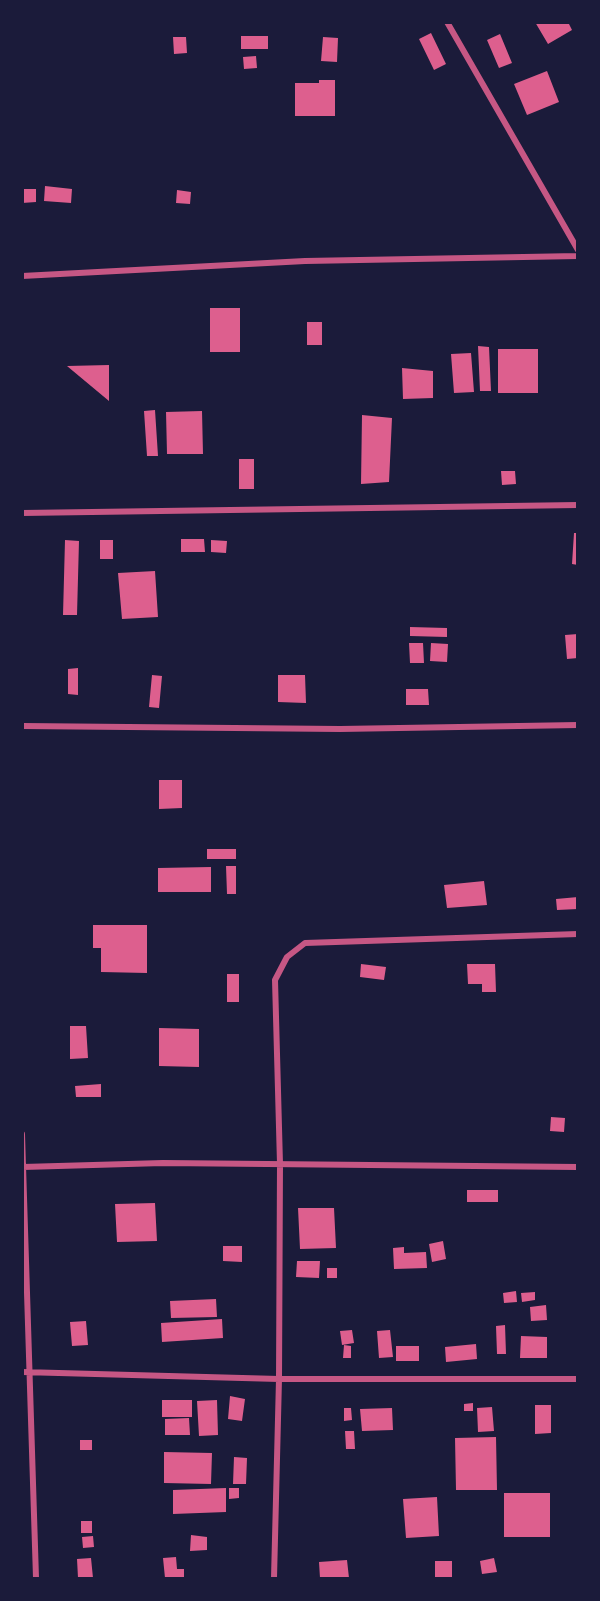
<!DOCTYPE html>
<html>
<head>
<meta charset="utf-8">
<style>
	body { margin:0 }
	#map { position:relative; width:600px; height:1601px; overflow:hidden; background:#1b1b3a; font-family:"PT Sans",sans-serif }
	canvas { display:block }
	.frame { position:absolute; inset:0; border:24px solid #1b1b3a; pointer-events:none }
</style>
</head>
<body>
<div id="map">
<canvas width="600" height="1601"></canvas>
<div class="frame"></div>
</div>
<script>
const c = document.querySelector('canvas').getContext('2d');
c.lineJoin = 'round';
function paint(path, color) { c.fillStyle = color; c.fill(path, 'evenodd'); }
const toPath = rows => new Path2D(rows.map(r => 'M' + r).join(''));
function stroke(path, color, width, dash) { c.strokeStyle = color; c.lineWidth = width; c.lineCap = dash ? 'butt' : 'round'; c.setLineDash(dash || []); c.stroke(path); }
paint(toPath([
	[535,22,568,22,572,30,548,44],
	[431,33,446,64,434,70,419,39],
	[500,34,512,63,499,68,487,40],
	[241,36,268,36,268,49,241,49],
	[173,37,186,37,187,53,174,54],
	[323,37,338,38,337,62,321,61],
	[256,56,257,68,244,69,243,57],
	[547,71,559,102,527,115,514,84],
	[319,80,335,80,335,116,295,116,295,83,319,83],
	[45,186,72,189,71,203,44,201],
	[22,189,36,189,36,202,22,203],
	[177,190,191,192,190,204,176,203],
	[210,308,240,308,240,352,210,352],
	[307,322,322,322,322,345,307,345],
	[478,346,489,347,491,391,480,391],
	[498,349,538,349,538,393,498,393],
	[471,353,474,392,454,393,451,354],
	[109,365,109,401,67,366],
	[402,368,433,371,433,398,403,399],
	[155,410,158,456,147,456,144,411],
	[202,411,203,454,167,454,166,412],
	[362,415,392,418,389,482,361,484],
	[239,459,254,459,254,489,239,489],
	[501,471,515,471,516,484,502,485],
	[574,533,578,533,578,565,572,564],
	[181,539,204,539,205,552,181,552],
	[65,540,79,541,77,615,63,615],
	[100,540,113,540,113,559,100,559],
	[211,540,227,541,226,553,211,552],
	[155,571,158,617,122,619,118,573],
	[410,627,447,628,447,637,410,636],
	[578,634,578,658,567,659,565,635],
	[409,643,423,643,424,663,410,663],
	[431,643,448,644,447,662,430,661],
	[78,668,78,695,68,694,68,669],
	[152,675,162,676,159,708,149,707],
	[278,675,305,675,306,703,278,702],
	[406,689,428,689,429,705,406,705],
	[159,780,182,780,182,808,159,809],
	[207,849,236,849,236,859,207,859],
	[226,866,236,866,236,894,227,894],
	[211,867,211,892,158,892,158,868],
	[484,881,487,905,447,908,444,885],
	[578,897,578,909,557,910,556,899],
	[93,925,147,925,147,973,101,972,101,948,93,948],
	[361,964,386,967,384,980,360,977],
	[467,964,495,964,496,992,482,992,482,984,468,984],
	[227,974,239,974,239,1002,227,1002],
	[70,1026,86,1026,88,1058,70,1059],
	[159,1028,199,1029,199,1067,159,1066],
	[101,1084,101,1097,76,1097,75,1086],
	[551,1117,565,1118,564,1132,550,1131],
	[467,1190,498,1190,498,1202,467,1202],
	[155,1203,157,1241,117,1242,115,1204],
	[298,1208,334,1208,336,1248,300,1249],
	[443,1241,446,1259,432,1262,429,1244],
	[223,1246,242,1246,242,1262,223,1261],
	[404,1247,404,1253,426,1252,427,1268,394,1269,393,1248],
	[297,1261,320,1261,319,1278,296,1277],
	[327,1268,337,1268,337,1278,327,1278],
	[516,1291,517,1302,504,1303,503,1293],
	[535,1292,535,1300,522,1302,521,1293],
	[216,1299,217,1317,171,1318,170,1301],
	[546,1305,547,1320,531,1321,530,1307],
	[222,1319,223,1338,162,1342,161,1323],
	[86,1321,88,1345,72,1346,70,1322],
	[505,1325,506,1354,497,1354,496,1326],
	[352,1330,354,1343,342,1345,340,1331],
	[390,1330,393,1357,379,1358,377,1331],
	[521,1336,547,1337,547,1358,520,1358],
	[476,1344,477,1359,446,1362,445,1347],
	[344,1345,351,1346,351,1358,343,1358],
	[396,1346,419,1346,419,1361,396,1361],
	[230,1396,245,1399,242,1421,228,1419],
	[162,1400,192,1400,192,1417,162,1417],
	[217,1400,218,1435,199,1436,197,1401],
	[473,1403,473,1411,464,1411,464,1404],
	[535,1405,551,1405,551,1433,535,1434],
	[492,1407,494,1431,478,1432,477,1408],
	[344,1408,351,1408,352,1420,344,1421],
	[392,1408,393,1430,362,1431,360,1409],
	[189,1418,190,1435,165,1435,165,1419],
	[345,1431,354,1431,355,1449,346,1449],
	[496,1437,497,1490,456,1490,455,1438],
	[80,1440,92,1440,92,1450,80,1450],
	[164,1452,212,1453,211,1484,164,1483],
	[234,1457,247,1458,246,1484,233,1484],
	[226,1488,226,1512,173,1514,173,1490],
	[229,1488,239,1488,239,1498,229,1499],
	[504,1493,550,1493,550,1537,504,1537],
	[437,1497,439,1536,406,1538,403,1499],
	[81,1521,92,1521,92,1533,81,1533],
	[191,1535,207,1537,207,1550,190,1551],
	[93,1536,94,1547,83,1548,82,1537],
	[176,1557,177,1569,184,1569,184,1578,165,1578,163,1558],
	[91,1558,93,1578,78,1578,77,1559],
	[494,1558,497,1572,482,1574,480,1561],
	[347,1560,349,1578,320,1578,319,1562],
	[435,1561,452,1561,452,1578,435,1578]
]), '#dd5f8e');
stroke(toPath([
	[447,22,578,250],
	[22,276,305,261,578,256],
	[22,513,578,505],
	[22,726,340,729,578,725],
	[22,1134,36,1578],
	[23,1167,163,1163,578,1167],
	[22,1372,279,1379,578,1379],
	[274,1578,279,1379,280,1164,275,980,287,957,305,943,578,934]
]), '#c65784', 6);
</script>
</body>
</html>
